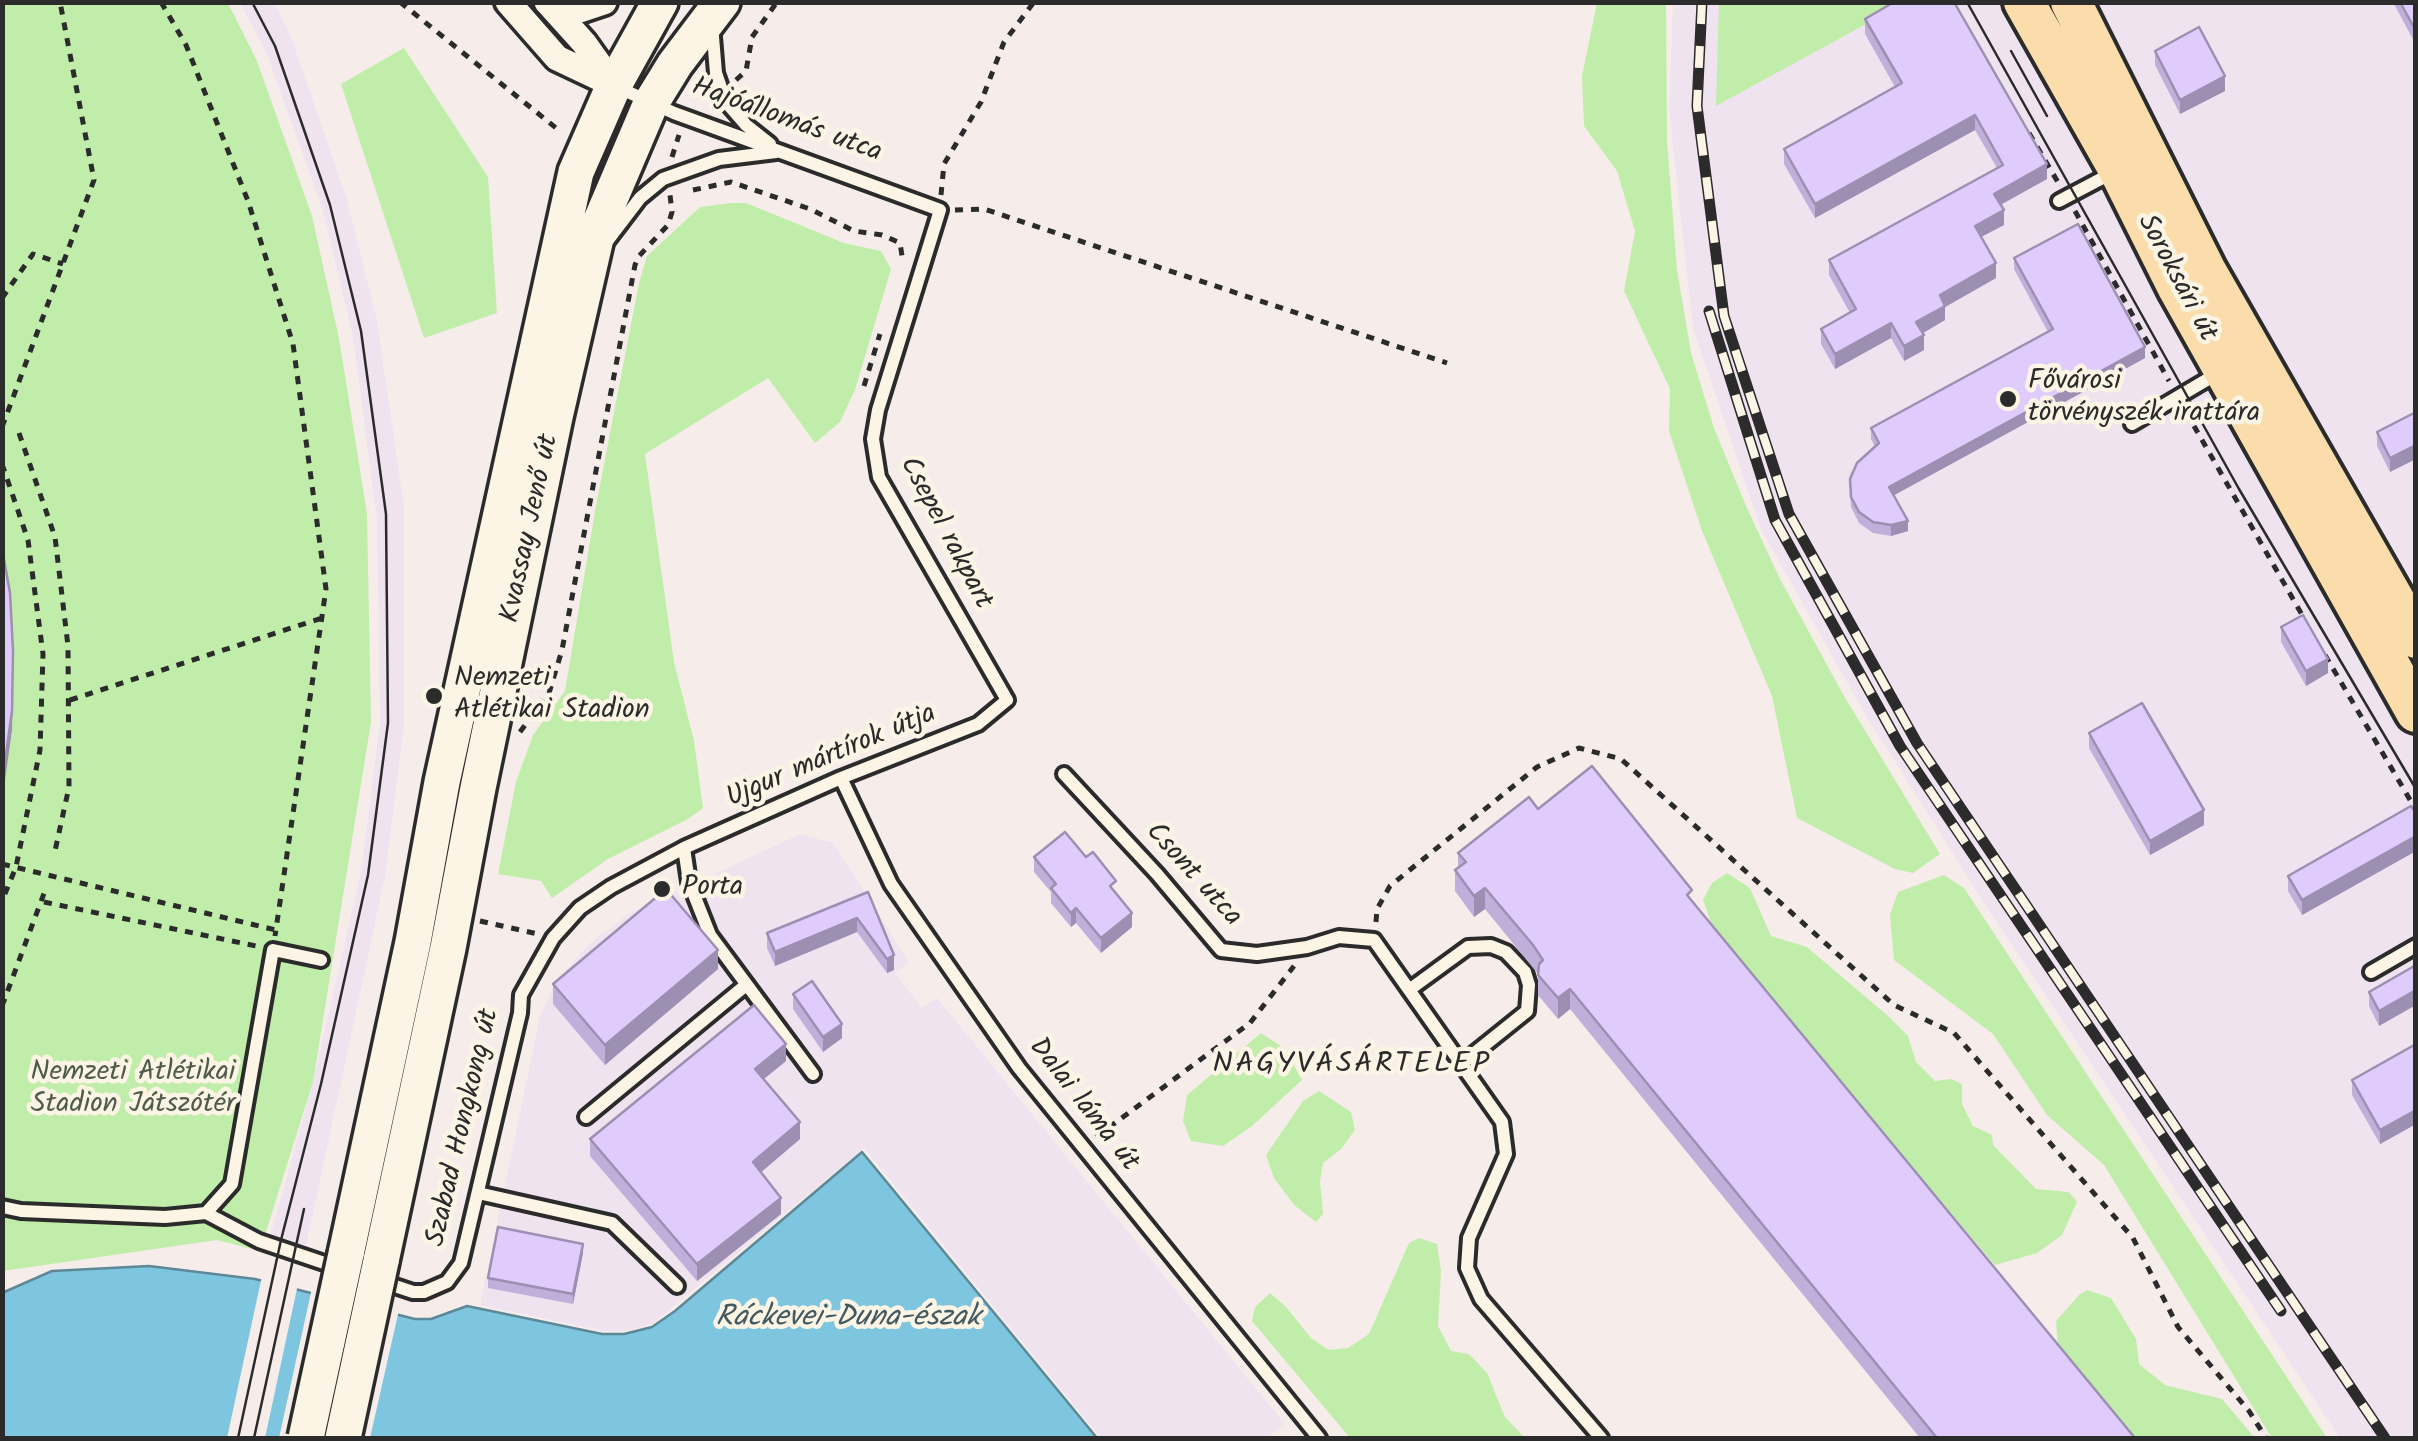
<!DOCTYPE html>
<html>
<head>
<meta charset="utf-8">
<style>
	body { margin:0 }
	#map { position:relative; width:2418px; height:1441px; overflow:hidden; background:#f6edea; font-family:Kalam,sans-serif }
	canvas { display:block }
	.frame { position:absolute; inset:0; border:5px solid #2b2b2b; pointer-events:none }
</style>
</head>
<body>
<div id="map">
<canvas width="2418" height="1441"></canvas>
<div class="frame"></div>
</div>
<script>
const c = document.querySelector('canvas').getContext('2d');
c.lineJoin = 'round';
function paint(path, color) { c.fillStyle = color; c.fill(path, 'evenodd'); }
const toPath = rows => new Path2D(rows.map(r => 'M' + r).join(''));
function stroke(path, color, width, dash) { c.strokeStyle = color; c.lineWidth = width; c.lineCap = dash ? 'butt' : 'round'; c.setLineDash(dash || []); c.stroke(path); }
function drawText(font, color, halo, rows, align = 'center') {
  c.font = font + ' Kalam,sans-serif'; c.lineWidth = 9; c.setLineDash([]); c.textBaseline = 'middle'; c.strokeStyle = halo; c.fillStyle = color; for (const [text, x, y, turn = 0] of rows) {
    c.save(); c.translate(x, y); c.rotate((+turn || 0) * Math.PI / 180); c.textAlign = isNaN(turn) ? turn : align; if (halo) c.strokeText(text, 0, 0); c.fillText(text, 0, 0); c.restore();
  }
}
paint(toPath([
	[240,3,274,3,291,37,346,197,377,321,404,507,404,725,385,876,306,1245,270,1238,313,1082,361,872,380,723,377,519,353,337,323,210,266,52],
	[1673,3,1719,3,1717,105,1905,3,2415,3,2415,1438,2340,1438,1979,895,1865,714,1761,529,1693,328,1669,109],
	[800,834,833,843,909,962,895,973,922,1008,937,998,1285,1424,1267,1438,1101,1438,864,1148,652,1324,625,1331,604,1331,480,1305,540,1017,555,982,589,944,627,915]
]), '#efe3f0');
paint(toPath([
	[2,3,228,3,257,61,312,216,339,338,367,514,371,722,313,1082,260,1251,217,1240,3,1271],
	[1597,3,1666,3,1667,141,1677,270,1691,353,1714,428,1746,506,1780,579,1844,696,1940,854,1913,873,1895,869,1797,818,1772,696,1702,531,1669,431,1670,389,1624,291,1635,231,1617,171,1584,126,1582,76],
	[1719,3,1905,3,1716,106],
	[404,48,488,177,497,313,424,338,341,84],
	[731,203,746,203,844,243,881,251,891,269,855,390,840,422,815,443,768,378,645,454,674,662,694,741,703,808,688,819,608,859,552,898,541,881,498,874,516,782,533,735,565,691,595,511,639,283,647,256,700,207],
	[1727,873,1750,888,1771,936,1807,947,1888,1016,1908,1036,1916,1062,1935,1081,1951,1079,1962,1084,1962,1104,1973,1126,1992,1135,1993,1145,2036,1189,2069,1192,2077,1202,2062,1235,2037,1253,1995,1265,1715,934,1703,900,1712,883],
	[1944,875,1964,888,2327,1438,2272,1438,2104,1165,2047,1115,1993,1034,1894,960,1890,915,1898,892],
	[1261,1033,1285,1049,1302,1080,1252,1126,1223,1146,1191,1141,1183,1121,1187,1095],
	[1319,1091,1351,1112,1355,1130,1341,1149,1323,1163,1320,1181,1323,1214,1316,1222,1294,1205,1274,1178,1266,1155,1303,1101],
	[1419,1238,1437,1244,1441,1270,1438,1326,1451,1351,1469,1354,1487,1373,1505,1417,1525,1438,1350,1438,1252,1321,1255,1307,1270,1293,1286,1307,1311,1338,1329,1350,1348,1348,1369,1334,1409,1243],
	[2087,1290,2111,1298,2136,1339,2139,1364,2165,1385,2222,1399,2255,1438,2133,1438,2058,1344,2056,1321,2080,1294]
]), '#c1edaa');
const water = toPath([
	[862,1152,1097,1438,3,1438,2,1293,52,1271,149,1266,255,1279,415,1319,431,1319,467,1306,602,1334,624,1334,652,1327,675,1311,862,1152]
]);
paint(water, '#7ec6df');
stroke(water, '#5d8897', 2.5);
paint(toPath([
	[262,1276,298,1284,265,1438,227,1438],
	[312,1288,399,1310,370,1438,279,1438]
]), '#f6edea');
const service = toPath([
	[712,25,716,73,726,102,746,125,770,144],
	[2059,201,2114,172],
	[608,240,640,198,663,179,719,159,776,152],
	[2132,424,2220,372],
	[1064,774,1157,874,1221,950,1257,954,1307,947,1339,937,1374,940,1502,1122,1506,1154,1469,1238,1467,1268,1481,1299,1601,1438],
	[841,778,891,884,1019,1068,1319,1438],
	[684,848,689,882,710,935,813,1074],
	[2371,972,2416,946],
	[1409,990,1468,947,1491,946,1506,952,1525,972,1529,985,1527,1011,1461,1064],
	[586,1117,746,985],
	[478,1193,612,1223,677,1286],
	[2,1207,21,1211,165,1217,206,1213,232,1184,273,950,321,960],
	[206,1213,259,1241,342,1269],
	[380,1281,413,1292,424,1292,447,1282,461,1263,520,1013,521,995,553,938,580,908,611,887,684,848,841,778,978,724,1007,700,879,477,873,439,878,410,940,210,674,113,615,86]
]);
const minor = toPath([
	[508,2,557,58,614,85],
	[547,2,584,43,611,81],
	[552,7,580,10,604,2]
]);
const secondary = toPath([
	[346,1254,413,942,442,782,576,172,614,85,660,2],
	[381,1261,448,948,478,788,555,417,599,225,651,103,675,64,722,2]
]);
const primary = toPath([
	[2024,2,2119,170,2178,288,2416,712],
	[2071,2,2206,271,2416,638]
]);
stroke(service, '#2b2b2b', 20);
stroke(minor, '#2b2b2b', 32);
stroke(secondary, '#2b2b2b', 42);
stroke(primary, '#2b2b2b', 48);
stroke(toPath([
	[161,2,186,45,248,201,293,344,326,589,275,936],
	[400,2,561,132],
	[736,80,746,71,752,37,777,2],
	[2029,133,2059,184],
	[672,157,679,135],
	[693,190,731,182,810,209,854,231,882,235,900,243,903,262],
	[941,195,944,164,981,102,1004,42,1034,2],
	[955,210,984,209,1447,363],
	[2075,211,2169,381],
	[2,298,33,254,63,264],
	[864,386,880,334],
	[2186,412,2305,620],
	[2,427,94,180,60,2],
	[19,433,55,537,68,646,69,787,55,851],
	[2,464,28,540,43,654,40,750,16,867,2,901],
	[2325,655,2416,810],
	[70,700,322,618],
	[520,732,549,693,562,650,635,265,639,256,668,225,672,212,670,195],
	[2,864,276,930],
	[44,902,256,946],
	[480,921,538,934],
	[1376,922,1377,909,1390,886,1537,767,1579,748,1621,759,1894,1005,1954,1033,2133,1238,2178,1327,2249,1411,2266,1438],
	[2,1006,46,888],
	[1096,1137,1250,1023,1294,966]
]), '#2b2b2b', 5, [8, 8]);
stroke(service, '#fcf5e5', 12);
stroke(minor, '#fcf5e5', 25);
stroke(secondary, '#fcf5e5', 35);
stroke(primary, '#faddab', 40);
stroke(toPath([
	[1967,2,2239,489,2416,789],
	[2011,51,2047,116],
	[238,1438,281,1240,321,1084,368,875,388,723,386,514,361,331,330,205,275,46,252,2],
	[254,1438,304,1209]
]), '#2b2b2b', 2.5);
const rail = toPath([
	[1702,2,1697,106,1724,316,1789,514,1917,743,2385,1438],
	[1709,311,1775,520,1900,746,2281,1311]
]);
stroke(rail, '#2b2b2b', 11);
stroke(rail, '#fcf5e5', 8, [22]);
const secondaryBridge = toPath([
	[306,1438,346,1254],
	[343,1438,381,1261]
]);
stroke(secondaryBridge, '#2b2b2b', 42, []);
stroke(secondaryBridge, '#fcf5e5', 35);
paint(toPath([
	[2393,2,2416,2,2416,45],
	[1865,19,2047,179,2001,205,2004,225,1981,237,1996,278,1945,307,1945,320,1923,333,1924,350,1904,361,1891,338,1835,369,1821,344,1821,329,1850,313,1829,275,1829,260,1997,168,1975,130,1815,218,1784,164,1784,149,1895,87,1865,34],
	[2155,51,2225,91,2180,114,2155,65],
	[2014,258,2145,358,1894,495,1908,531,1891,536,1873,533,1859,523,1851,507,1850,490,1875,447,1871,439,1871,428,2048,332,2014,269],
	[2416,412,2390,472,2377,446,2377,432],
	[2281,627,2328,673,2306,686,2281,642],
	[2089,733,2204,825,2150,855,2089,748],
	[1538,809,1692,902,2135,1438,1920,1438,1570,1009,1558,1019,1538,995,1538,974,1485,909,1474,917,1455,891,1455,870,1458,868,1458,853],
	[2416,813,2416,851,2302,915,2288,891,2288,876],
	[1034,857,1116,894,1132,927,1101,953,1076,923,1071,927,1051,903,1051,892,1034,872],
	[868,892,894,970,887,973,857,932,775,966,767,948,767,933],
	[2416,965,2379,1026,2369,1006,2369,992],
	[718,969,605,1065,553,1004,553,984],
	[793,994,842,1038,823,1052,793,1009],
	[2416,1044,2416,1124,2380,1144,2352,1095,2352,1080],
	[786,1061,764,1079,800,1139,761,1172,781,1214,697,1281,590,1156,590,1139],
	[583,1253,573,1304,488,1288,488,1278]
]), '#c0afda');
paint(toPath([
	[2225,76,2225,91,2180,114,2180,100],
	[1975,115,1975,130,1815,218,1815,204],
	[2047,164,2047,179,1994,208,1994,194],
	[2004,210,2004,225,1975,240,1975,226],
	[1996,263,1996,278,1945,307,1945,320,1916,337,1916,322,1940,295],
	[1891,323,1891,338,1835,369,1835,354],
	[1924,335,1924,350,1904,361,1904,346],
	[2145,347,2145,358,1889,498,1889,487],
	[2416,445,2416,459,2390,472,2390,458],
	[1908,521,1908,531,1891,536,1891,525],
	[2328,659,2328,673,2306,686,2306,671],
	[13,670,12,730,2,802,2,783],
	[2204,810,2204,825,2150,855,2150,841],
	[2416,836,2416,851,2302,915,2302,900],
	[1485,888,1485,909,1474,917,1474,896],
	[1076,908,1076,923,1071,927,1071,913],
	[1132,913,1132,927,1101,953,1101,938],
	[857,918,857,932,775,966,775,952],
	[718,950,718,969,605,1065,605,1045],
	[894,955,894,970,887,973,887,959],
	[1570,989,1570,1009,1558,1019,1558,998],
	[2416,990,2416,1005,2379,1026,2379,1011],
	[842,1024,842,1038,823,1052,823,1037],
	[786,1044,786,1061,755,1086,755,1069],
	[2416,1110,2416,1124,2380,1144,2380,1130],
	[800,1122,800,1139,753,1179,753,1162],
	[781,1198,781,1214,697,1281,697,1264],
	[583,1244,583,1253,573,1304,573,1294]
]), '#9c8fb1');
const building = toPath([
	[1894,2,1954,2,2047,164,1994,194,2004,210,1975,226,1996,263,1940,295,1945,306,1916,322,1924,335,1904,346,1891,323,1835,354,1821,329,1856,309,1829,260,2003,165,1975,115,1815,204,1784,149,1902,83,1865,19,1894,2],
	[2400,2,2416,2,2416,31,2400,2],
	[2199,27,2225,76,2180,100,2155,51,2199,27],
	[2078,224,2145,347,1889,487,1908,521,1891,525,1873,522,1859,512,1851,497,1850,479,1857,463,1879,443,1871,428,2053,329,2014,258,2078,224],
	[2416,412,2416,445,2390,458,2377,432,2416,412],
	[2,548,10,593,13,651,12,711,2,783,2,548],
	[2303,615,2328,659,2306,671,2281,627,2303,615],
	[2142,703,2204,810,2150,841,2089,733,2142,703],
	[1592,766,1692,890,1687,895,2135,1438,1937,1438,1570,989,1558,998,1538,975,1539,964,1543,960,1533,945,1485,888,1474,896,1455,870,1466,862,1458,853,1529,797,1538,809,1592,766],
	[2411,806,2416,813,2416,836,2302,900,2288,876,2411,806],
	[1065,832,1086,857,1093,852,1116,881,1110,886,1132,913,1101,938,1076,908,1071,913,1051,888,1056,884,1034,857,1065,832],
	[666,889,718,950,605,1045,553,984,666,889],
	[868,892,894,955,887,959,857,918,775,952,767,933,868,892],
	[2416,965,2416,990,2379,1011,2369,992,2416,965],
	[812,981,842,1024,823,1037,793,994,812,981],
	[754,1005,786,1044,755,1069,800,1122,753,1162,781,1198,697,1264,590,1139,754,1005],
	[2416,1044,2416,1110,2380,1130,2352,1080,2416,1044],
	[498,1227,583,1244,573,1294,488,1278,498,1227]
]);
paint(building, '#dfccfd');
stroke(building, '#9c8fb1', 2.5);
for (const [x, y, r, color] of [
	[2008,399,10,"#2b2b2b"],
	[434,696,10,"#2b2b2b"],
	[662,889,10,"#2b2b2b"]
]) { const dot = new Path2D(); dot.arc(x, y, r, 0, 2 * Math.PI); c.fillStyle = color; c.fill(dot); stroke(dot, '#fcf5e5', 4); }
drawText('28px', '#2b2b2b', '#fcf5e5', [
	["Hajóállomás utca",786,122,20],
	["Soroksári út",2175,279,62],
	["Kvassay Jenő út",532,529,-78],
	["Csepel rakpart",944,534,62],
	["Ujgur mártírok útja",832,758,-23],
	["Csont utca",1192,876,48],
	["Dalai láma út",1082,1106,52],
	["Szabad Hongkong út",465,1128,-77]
]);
drawText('28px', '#2b2b2b', '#fcf5e5', [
	["Fővárosi",2028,383],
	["törvényszék irattára",2028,415],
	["Nemzeti",454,680],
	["Atlétikai Stadion",454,712],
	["Porta",682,889]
], 'left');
drawText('28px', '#505c4b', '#fcf5e5', [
	["Nemzeti Atlétikai",133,1074],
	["Stadion Játszótér",133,1106]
]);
c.letterSpacing = '2.5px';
drawText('30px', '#2b2b2b', '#fcf5e5', [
	["NAGYVÁSÁRTELEP",1352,1067]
]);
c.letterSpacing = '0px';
drawText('italic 30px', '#445a61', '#fcf5e5', [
	["Ráckevei-Duna-észak",848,1320]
]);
</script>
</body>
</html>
